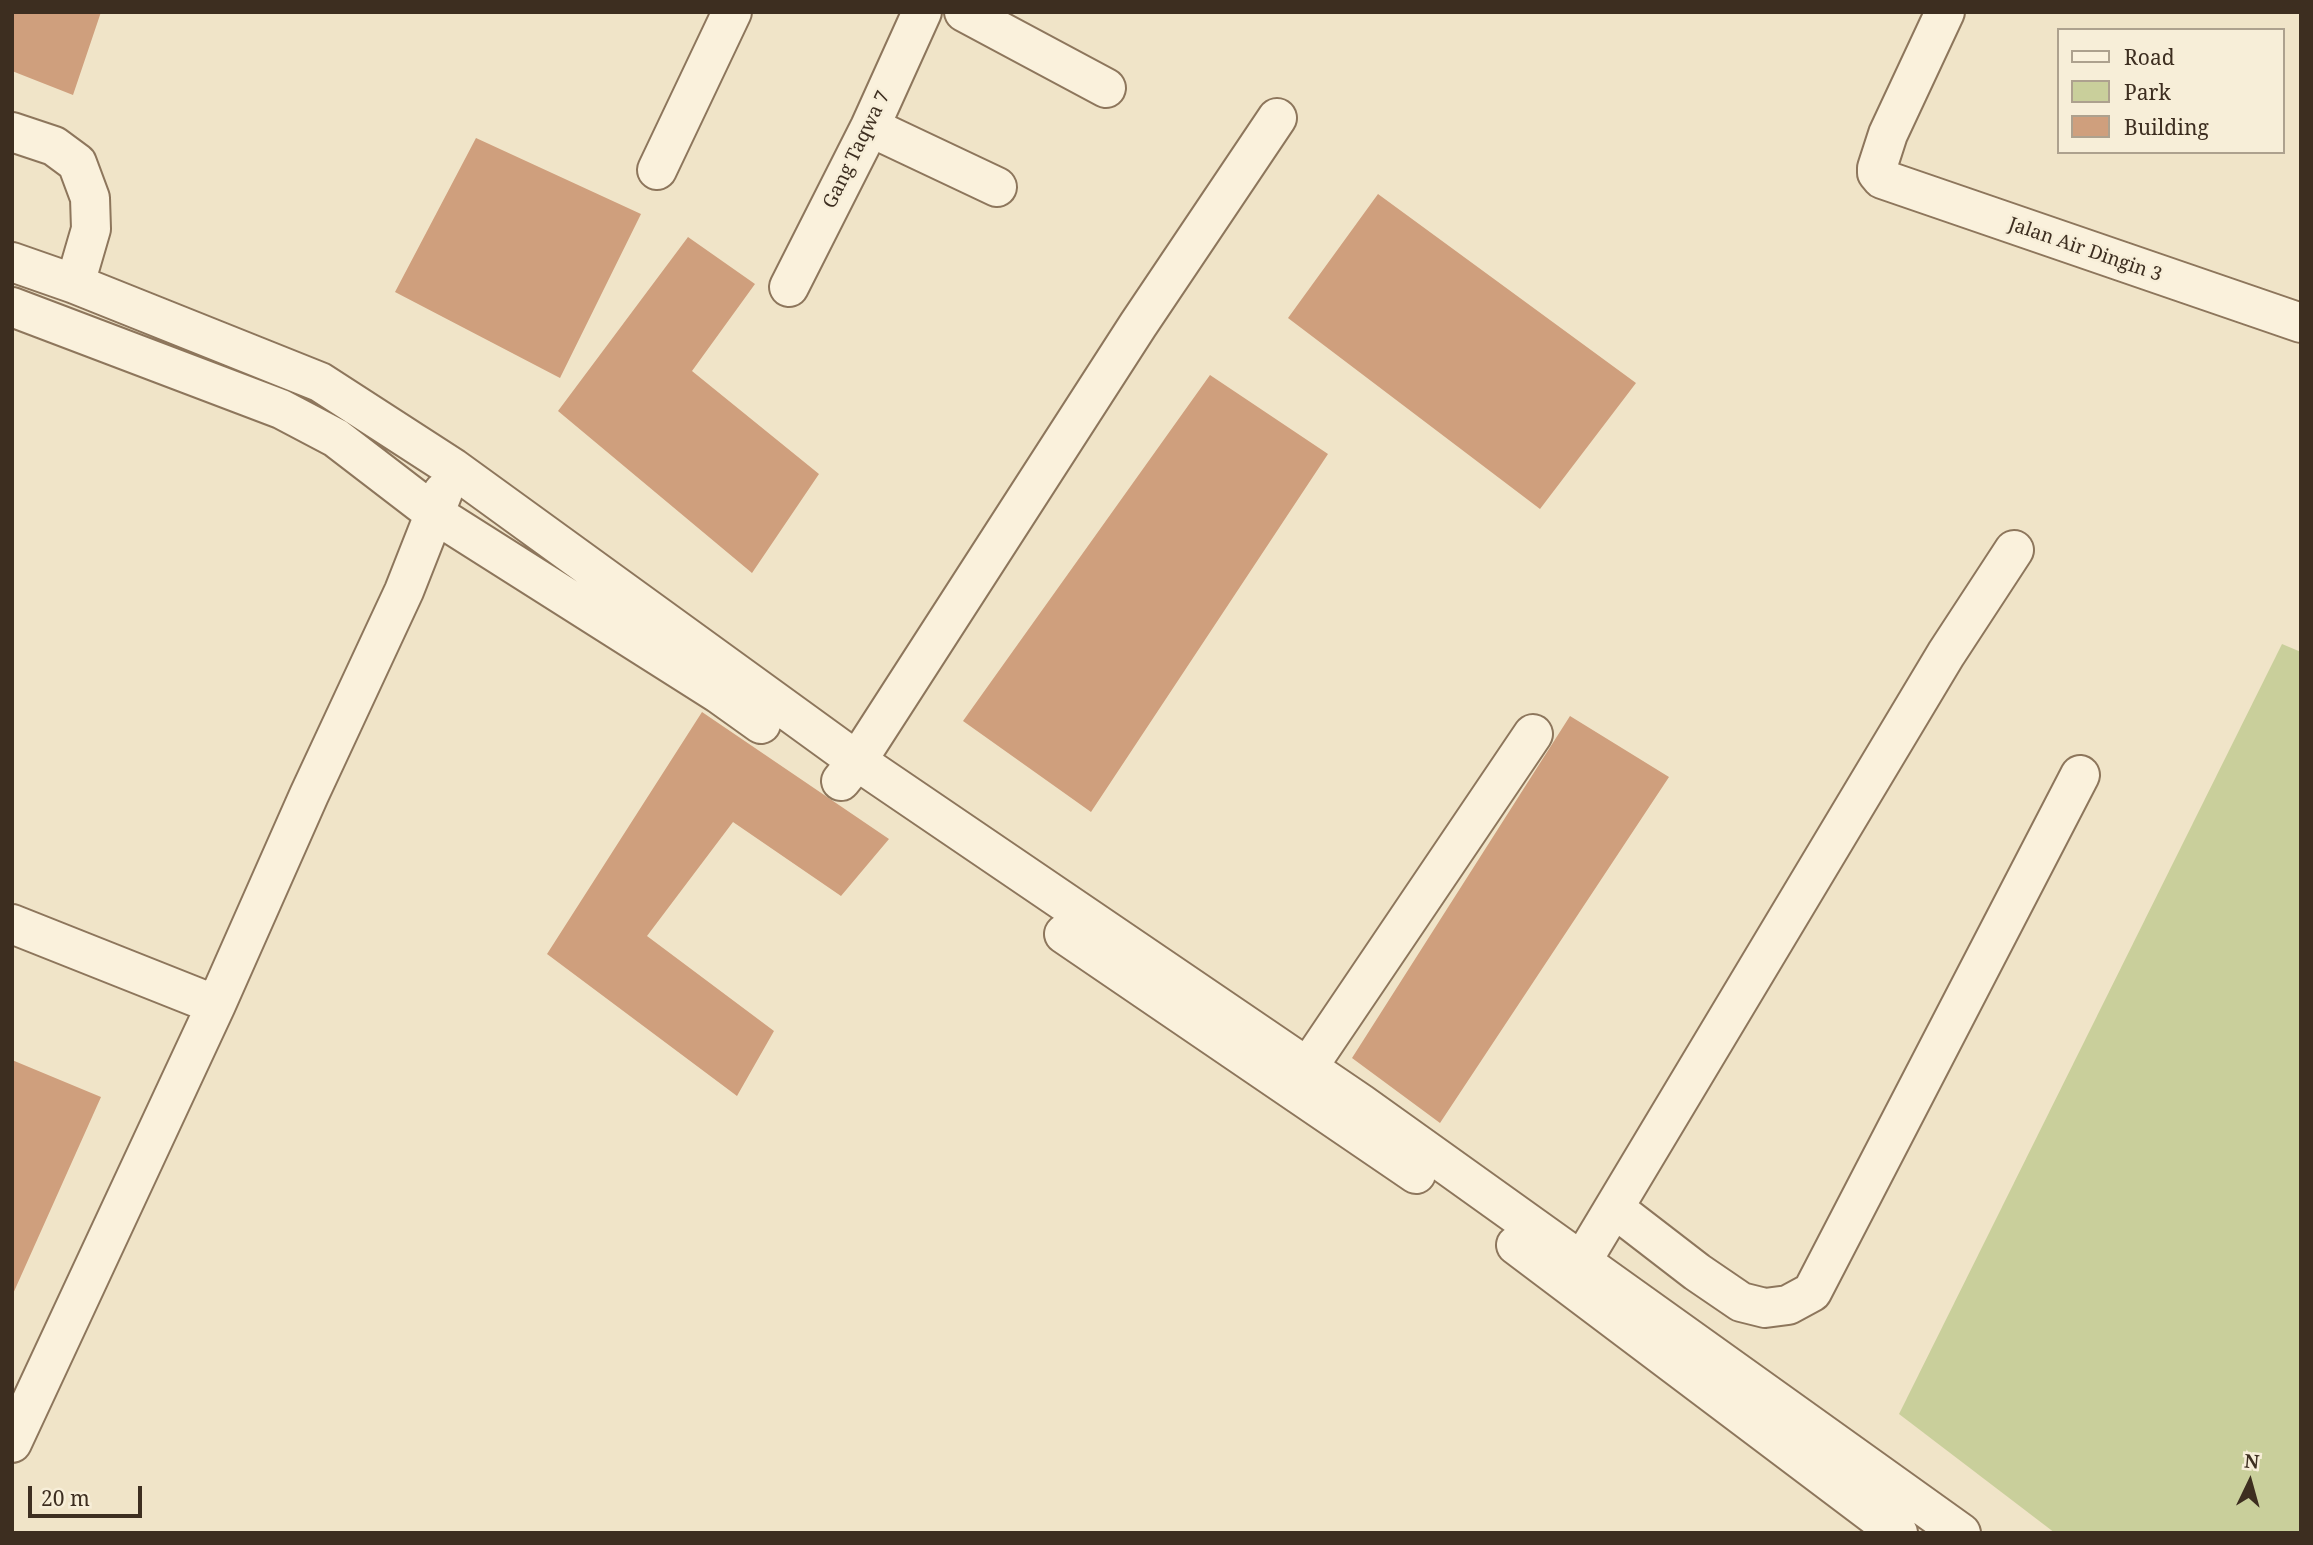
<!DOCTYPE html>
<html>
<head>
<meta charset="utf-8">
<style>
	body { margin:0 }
	#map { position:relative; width:2313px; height:1545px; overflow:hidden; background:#f0e4c8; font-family:"Noto Serif",serif }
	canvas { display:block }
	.frame { position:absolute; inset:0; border:14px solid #3d2e20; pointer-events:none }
	.legend { position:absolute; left:2057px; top:28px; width:228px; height:126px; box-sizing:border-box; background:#f7eed8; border:2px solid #ada18e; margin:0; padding:9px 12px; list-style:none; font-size:21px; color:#3d2e20 }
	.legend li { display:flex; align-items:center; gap:14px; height:35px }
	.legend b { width:35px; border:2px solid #ada18e }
	.north { position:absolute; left:2215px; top:1447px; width:70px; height:70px; -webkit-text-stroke:5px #f7eed8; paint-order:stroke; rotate:5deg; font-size:19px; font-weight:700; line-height:28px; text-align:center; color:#3d2e20 }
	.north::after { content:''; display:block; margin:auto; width:24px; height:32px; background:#3d2e20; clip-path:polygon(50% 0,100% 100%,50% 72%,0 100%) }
	.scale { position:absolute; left:28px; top:1486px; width:114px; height:32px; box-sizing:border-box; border:4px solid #3d2e20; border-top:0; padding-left:9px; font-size:21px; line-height:24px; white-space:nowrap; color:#3d2e20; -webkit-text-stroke:5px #f7eed8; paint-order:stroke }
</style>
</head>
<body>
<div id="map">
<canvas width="2313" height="1545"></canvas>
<div class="frame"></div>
<ul class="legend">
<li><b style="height:9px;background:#faf1dc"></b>Road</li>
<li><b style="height:19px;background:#c9cf9b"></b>Park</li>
<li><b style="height:19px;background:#cf9f7d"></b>Building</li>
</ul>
<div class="north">N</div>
<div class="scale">20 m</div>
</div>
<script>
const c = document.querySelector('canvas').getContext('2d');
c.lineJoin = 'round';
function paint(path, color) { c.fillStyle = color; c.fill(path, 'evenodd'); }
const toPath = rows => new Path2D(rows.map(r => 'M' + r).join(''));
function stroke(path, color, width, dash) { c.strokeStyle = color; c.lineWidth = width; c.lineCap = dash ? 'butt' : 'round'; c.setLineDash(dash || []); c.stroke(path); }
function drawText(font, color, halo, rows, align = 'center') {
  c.font = font + ' "Noto Serif",serif'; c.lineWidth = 5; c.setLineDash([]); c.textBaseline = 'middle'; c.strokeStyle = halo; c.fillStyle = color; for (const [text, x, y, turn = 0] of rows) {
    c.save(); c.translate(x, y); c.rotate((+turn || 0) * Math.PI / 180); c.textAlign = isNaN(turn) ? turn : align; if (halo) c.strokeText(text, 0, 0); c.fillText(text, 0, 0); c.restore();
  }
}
paint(toPath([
	[2282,644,2301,652,2301,1533,2055,1533,1899,1414]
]), '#c9cf9b');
paint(toPath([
	[12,12,101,12,73,95,12,71],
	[476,138,641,214,560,378,395,292],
	[1378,194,1636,383,1540,509,1288,318],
	[688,237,755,284,692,371,819,474,752,573,558,411],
	[1210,375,1328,454,1091,812,963,721],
	[702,712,889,839,841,896,733,822,647,936,774,1031,737,1096,547,954],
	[1570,716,1669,777,1440,1123,1352,1058],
	[12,1060,101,1097,12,1296]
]), '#cf9f7d');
const minor = toPath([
	[964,12,1106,88],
	[1945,12,1888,134,1877,168,1877,173,1882,179,2301,323],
	[870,127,997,187],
	[12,132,54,146,77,163,90,198,91,229,75,284],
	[657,170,732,12],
	[12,262,75,284,320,382,453,468,857,761,1360,1103,1961,1533],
	[789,287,870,127,922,12],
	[12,307,281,409,336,438,435,514,719,694,761,724],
	[841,781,857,761,1138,325,1277,118],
	[12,924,216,1005],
	[1064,934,1416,1174],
	[1308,1067,1533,734],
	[1614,1208,1697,1272,1741,1302,1765,1308,1788,1305,1812,1292,2080,775],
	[1516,1245,1898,1533],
	[1582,1261,1946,654,2014,550],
	[12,1443,216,1005,309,795,404,591,443,492]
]);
stroke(minor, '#8d765c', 42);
stroke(minor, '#faf1dc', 38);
drawText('19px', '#3d2e20', '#f7eed8', [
	["Gang Taqwa 7",857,150,-64],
	["Jalan Air Dingin 3",2085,250,19]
]);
</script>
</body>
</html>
